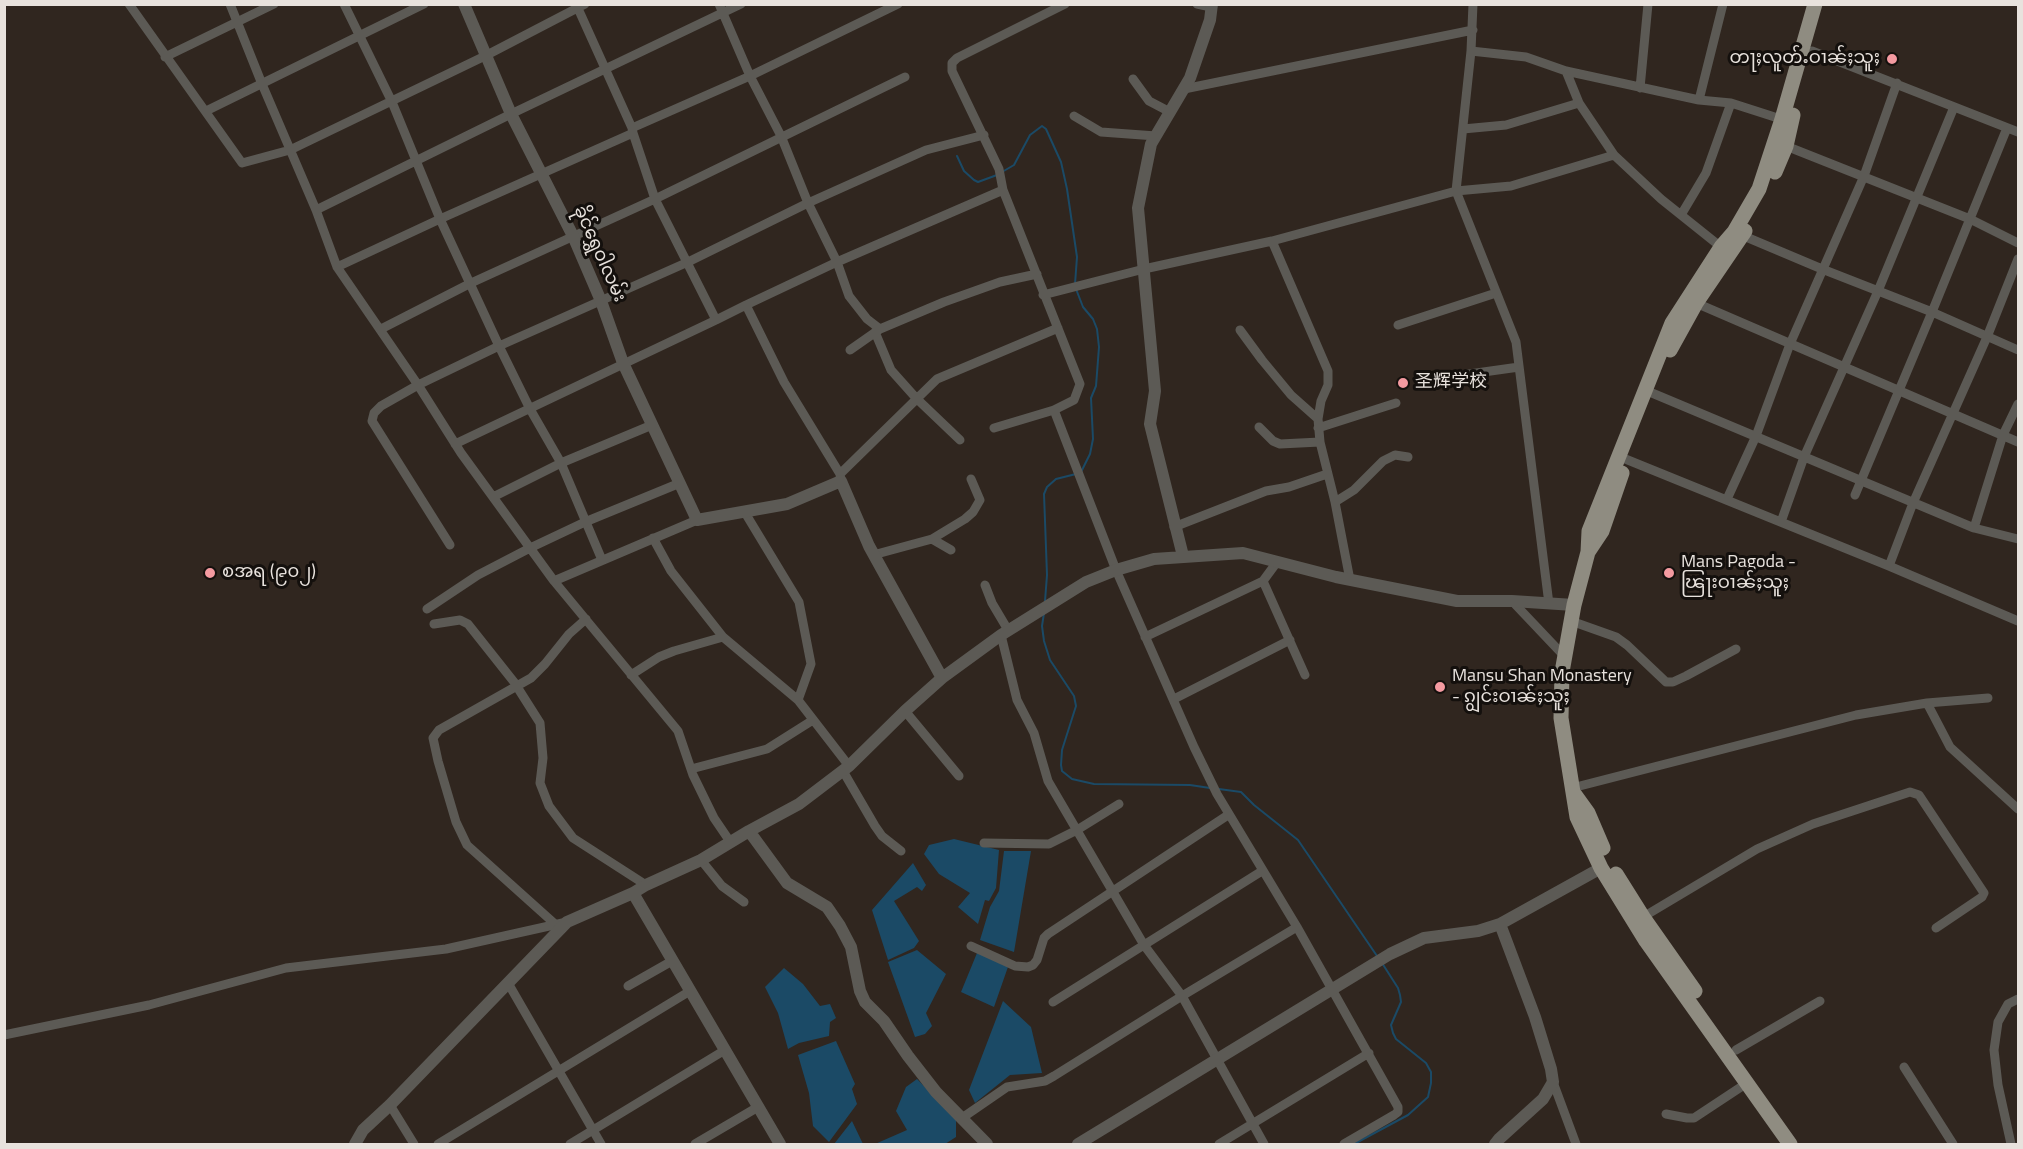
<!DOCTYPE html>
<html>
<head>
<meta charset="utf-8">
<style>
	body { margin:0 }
	#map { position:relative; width:2023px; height:1149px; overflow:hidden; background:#30261f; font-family:"Titillium Web",sans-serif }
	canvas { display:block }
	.frame { position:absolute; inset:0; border:6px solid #e8e2dd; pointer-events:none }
</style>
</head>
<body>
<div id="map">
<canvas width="2023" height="1149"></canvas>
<div class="frame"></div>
</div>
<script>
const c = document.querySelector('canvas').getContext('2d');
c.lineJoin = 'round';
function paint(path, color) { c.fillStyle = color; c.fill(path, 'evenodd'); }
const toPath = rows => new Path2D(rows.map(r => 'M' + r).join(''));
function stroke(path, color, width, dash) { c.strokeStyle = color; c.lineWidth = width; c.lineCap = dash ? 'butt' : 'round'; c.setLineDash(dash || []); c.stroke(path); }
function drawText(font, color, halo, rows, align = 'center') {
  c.font = font + ' "Titillium Web","Noto Sans SC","Noto Sans Myanmar",sans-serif'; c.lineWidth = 6; c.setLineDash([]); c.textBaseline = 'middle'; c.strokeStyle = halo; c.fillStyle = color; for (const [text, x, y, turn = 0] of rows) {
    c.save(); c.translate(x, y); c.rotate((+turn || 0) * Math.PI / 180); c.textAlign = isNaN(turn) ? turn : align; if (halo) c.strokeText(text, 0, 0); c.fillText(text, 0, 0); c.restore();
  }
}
paint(toPath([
	[954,839,999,850,996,888,989,901,985,900,978,924,958,907,970,893,939,874,924,854,929,845],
	[1004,851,1031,851,1014,952,980,940,990,907,999,891],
	[913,863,926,885,922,891,917,887,894,901,919,941,914,948,888,960,872,910],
	[917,950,946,974,926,1013,932,1026,925,1034,915,1037,888,962],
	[977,953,1009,964,994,1007,961,992],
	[784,968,803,984,820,1006,830,1004,836,1018,830,1022,829,1036,799,1043,788,1049,778,1013,765,987],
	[1003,1001,1031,1027,1042,1073,1010,1075,975,1103,969,1090],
	[836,1041,855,1084,852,1089,857,1104,829,1142,813,1126,809,1093,798,1055],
	[917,1079,956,1118,956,1137,945,1144,875,1144,907,1130,896,1111,906,1087],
	[852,1121,863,1144,834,1144]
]), '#1b4a66');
stroke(toPath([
	[957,156,964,171,974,180,978,182,997,175],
	[1002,172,1014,165,1030,135,1042,126,1046,129,1061,162,1067,189,1077,257,1075,284],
	[1076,289,1083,307,1093,319,1097,329,1099,347,1096,386,1091,398,1093,439,1090,454,1081,472],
	[1045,601,1047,575,1044,494,1047,487,1056,479,1076,474],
	[1044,613,1042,626,1044,641,1050,660,1074,696,1076,706,1062,750,1061,765,1062,771,1072,779,1094,784,1190,785,1210,788],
	[1219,789,1241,792,1254,805,1298,840,1377,956],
	[1354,1144,1408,1115,1428,1097,1431,1083,1431,1072,1426,1063,1396,1039,1393,1033,1391,1025,1401,1002,1400,995,1398,988,1382,963]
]), '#1b4a66', 2);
stroke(toPath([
	[129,4,242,163,290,150,485,56,585,4],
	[230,4,262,84,316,210,337,267,418,385,461,453,554,581,678,731,693,775,714,818,731,843],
	[344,4,392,102,440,219,499,346,530,409,561,463,602,560],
	[576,4,632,128],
	[719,4,750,76,781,136,808,203,837,262,1003,190,1080,384,1074,400,1054,410,994,428],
	[1197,4,1211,7],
	[1473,4,1471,51,1456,191,1516,342,1549,604],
	[1471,51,1526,57,1566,71,1699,100,1731,103,1784,120],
	[1812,51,2018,132],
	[165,57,274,4],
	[1566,71,1579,103,1614,155,1661,199,1721,247],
	[1133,79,1149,101,1170,112],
	[1640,88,1648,4],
	[1184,89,1473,30],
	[1699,100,1723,4],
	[206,111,424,4],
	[1074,116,1101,132,1156,136],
	[1463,129,1506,125,1579,103],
	[633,133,632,128,750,76,898,4],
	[1786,146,1970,219,2018,243],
	[1003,190,999,169,952,71,952,63,957,58,1065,4],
	[316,210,511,114,741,4],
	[1681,215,1706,173,1731,103],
	[1739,234,1822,269,1932,312,2018,350],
	[1272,241,1328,371,1328,385,1321,401,1318,419,1320,442,1335,502,1350,580],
	[337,267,440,219,633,133,655,199,716,320,746,305],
	[1043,295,1144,269,1272,241,1456,191,1511,186,1614,155],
	[1696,303,2018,442],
	[1398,325,1496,293],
	[381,329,471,283,655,199,905,77],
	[1240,330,1262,360,1291,395,1318,419],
	[875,332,891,370,916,398,960,440],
	[850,350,880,329,944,302,1000,282,1037,274],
	[1448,377,1519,367],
	[1652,393,1974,528,2018,539],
	[1054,410,1116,570,1194,747,1217,794,1297,927,1398,1107,1398,1112,1394,1115,1344,1144],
	[1259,427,1273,441,1280,444,1320,442],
	[1318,428,1396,403],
	[455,444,716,320],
	[1618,456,1889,566,2018,621],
	[840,474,937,379,1058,328],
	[841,481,840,474,784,382,746,305,837,262,849,296,867,319,880,329],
	[1855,495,1932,312,2007,128],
	[493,497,561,463,652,425],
	[1727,499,1756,436,1790,344,1864,176,1897,83],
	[1335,502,1354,490,1383,461,1395,455,1408,457],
	[744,511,799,602,811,664,798,700],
	[1781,522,1804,457,1878,291,1954,107],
	[1174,527,1266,491,1289,487,1327,474],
	[1974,528,2003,435,2018,404],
	[653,538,671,571,723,637,798,700,849,766],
	[932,539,951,550],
	[450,545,372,421,374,413,381,406,418,385,499,346,688,262,808,203,926,150,984,135],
	[873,555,932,539,965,519,973,512,980,500,971,479],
	[1277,562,1263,581,1305,675],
	[1889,566,1913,503,1987,337,2018,259],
	[554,581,697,520],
	[985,585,992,603,1008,630],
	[1512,601,1566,658],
	[427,609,478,575,530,548,585,522,680,483],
	[1571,621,1616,637,1627,645,1666,682,1673,682,1686,676,1736,649],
	[434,624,460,620,468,624,514,682,540,723,543,758,540,783,549,806,573,838,646,885],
	[1001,635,1017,700,1034,733,1048,781,1144,945,1182,996,1264,1144],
	[1145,637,1263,581],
	[631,675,659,657,674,651,723,637],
	[1174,699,1290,640],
	[1927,703,1950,747,2018,809],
	[905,711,959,776],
	[691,769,767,749,813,720],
	[843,771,875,826,882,836,901,851],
	[1572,788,1856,715,1927,703,1988,698],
	[984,843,1049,844,1077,830,1119,804],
	[701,860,722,886,744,902],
	[1643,917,1757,849,1813,824,1910,792,1919,795,1984,893,1982,897,1936,928],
	[555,924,467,845,456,822,438,761,433,738,439,730,531,678,545,664,569,634,586,619],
	[971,946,1015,966,1028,967,1033,965,1037,960,1044,938,1048,934,1228,815],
	[508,983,601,1144],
	[628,986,672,961],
	[1053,1002,1262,871],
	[4,1035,149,1005,286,968,446,949,567,922],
	[1736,1050,1820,1001],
	[1904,1067,1953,1144],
	[1553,1082,1576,1144],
	[390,1105,414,1144],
	[1666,1114,1687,1118,1694,1118,1747,1083],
	[962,1118,1007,1087,1045,1081,1054,1076,1182,996,1297,927],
	[438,1144,690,991],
	[570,1144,725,1050],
	[695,1144,758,1107],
	[1219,1144,1369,1053],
	[2011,1144,1998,1085,1994,1050,1998,1022,2008,1004,2018,999]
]), '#5c5a55', 9);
stroke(toPath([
	[464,4,511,114,573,236,601,301,623,363,697,520,787,504,841,481,869,546,942,678],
	[1183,556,1150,424,1155,391,1138,208,1151,144,1190,78,1210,20,1212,4],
	[749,831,787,883,827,907,840,926,851,947,860,991,865,1002,884,1021,908,1056,936,1092,987,1144],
	[633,893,780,1144],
	[355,1144,363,1130,390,1105,567,922,633,893,646,885,701,860,749,831,799,804,849,766,905,711,942,678,1001,635,1086,582,1116,570,1154,559,1243,553,1336,577,1457,601,1512,601,1574,605],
	[1078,1144,1390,954,1424,938,1478,931,1500,924,1601,868],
	[1495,1144,1499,1139,1543,1099,1553,1082,1551,1069,1535,1017,1500,924]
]), '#5c5a55', 12);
stroke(toPath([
	[1775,172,1786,146,1793,115],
	[1670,350,1696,303,1745,231],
	[1588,552,1602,531,1622,473],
	[1575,795,1588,813,1603,848],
	[1616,874,1643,917,1695,991],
	[1790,1144,1646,941,1601,868,1577,817,1561,718,1562,672,1574,605,1588,552,1589,531,1672,323,1721,247,1734,232,1759,189,1782,119,1815,4]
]), '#8f8c81', 15);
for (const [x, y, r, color] of [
	[1892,59,6,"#f49aa0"],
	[1403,383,6,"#f49aa0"],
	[210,573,6,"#f49aa0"],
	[1669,573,6,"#f49aa0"],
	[1440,687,6,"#f49aa0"]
]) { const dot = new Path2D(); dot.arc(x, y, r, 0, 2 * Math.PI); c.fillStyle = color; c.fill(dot); stroke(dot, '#14100d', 2); }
drawText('18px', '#e8e2dd', '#14100d', [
	["တႃႈလူတ်ႉဝၢၼ်ႈသူႈ",1880,59,"right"],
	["圣辉学校",1415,383],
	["Mans Pagoda -",1681,563],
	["ၽြႃးဝၢၼ်ႈသူႈ",1681,584],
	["စအရ (၉၀၂)",222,573],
	["Mansu Shan Monastery",1452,677],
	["- ၵျွင်းဝၢၼ်ႈသူႈ",1452,698]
], 'left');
drawText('18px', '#e8e2dd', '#14100d', [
	["ခိုင်ရွှေဝါလမ်း",599,254,66]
]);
</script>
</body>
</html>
